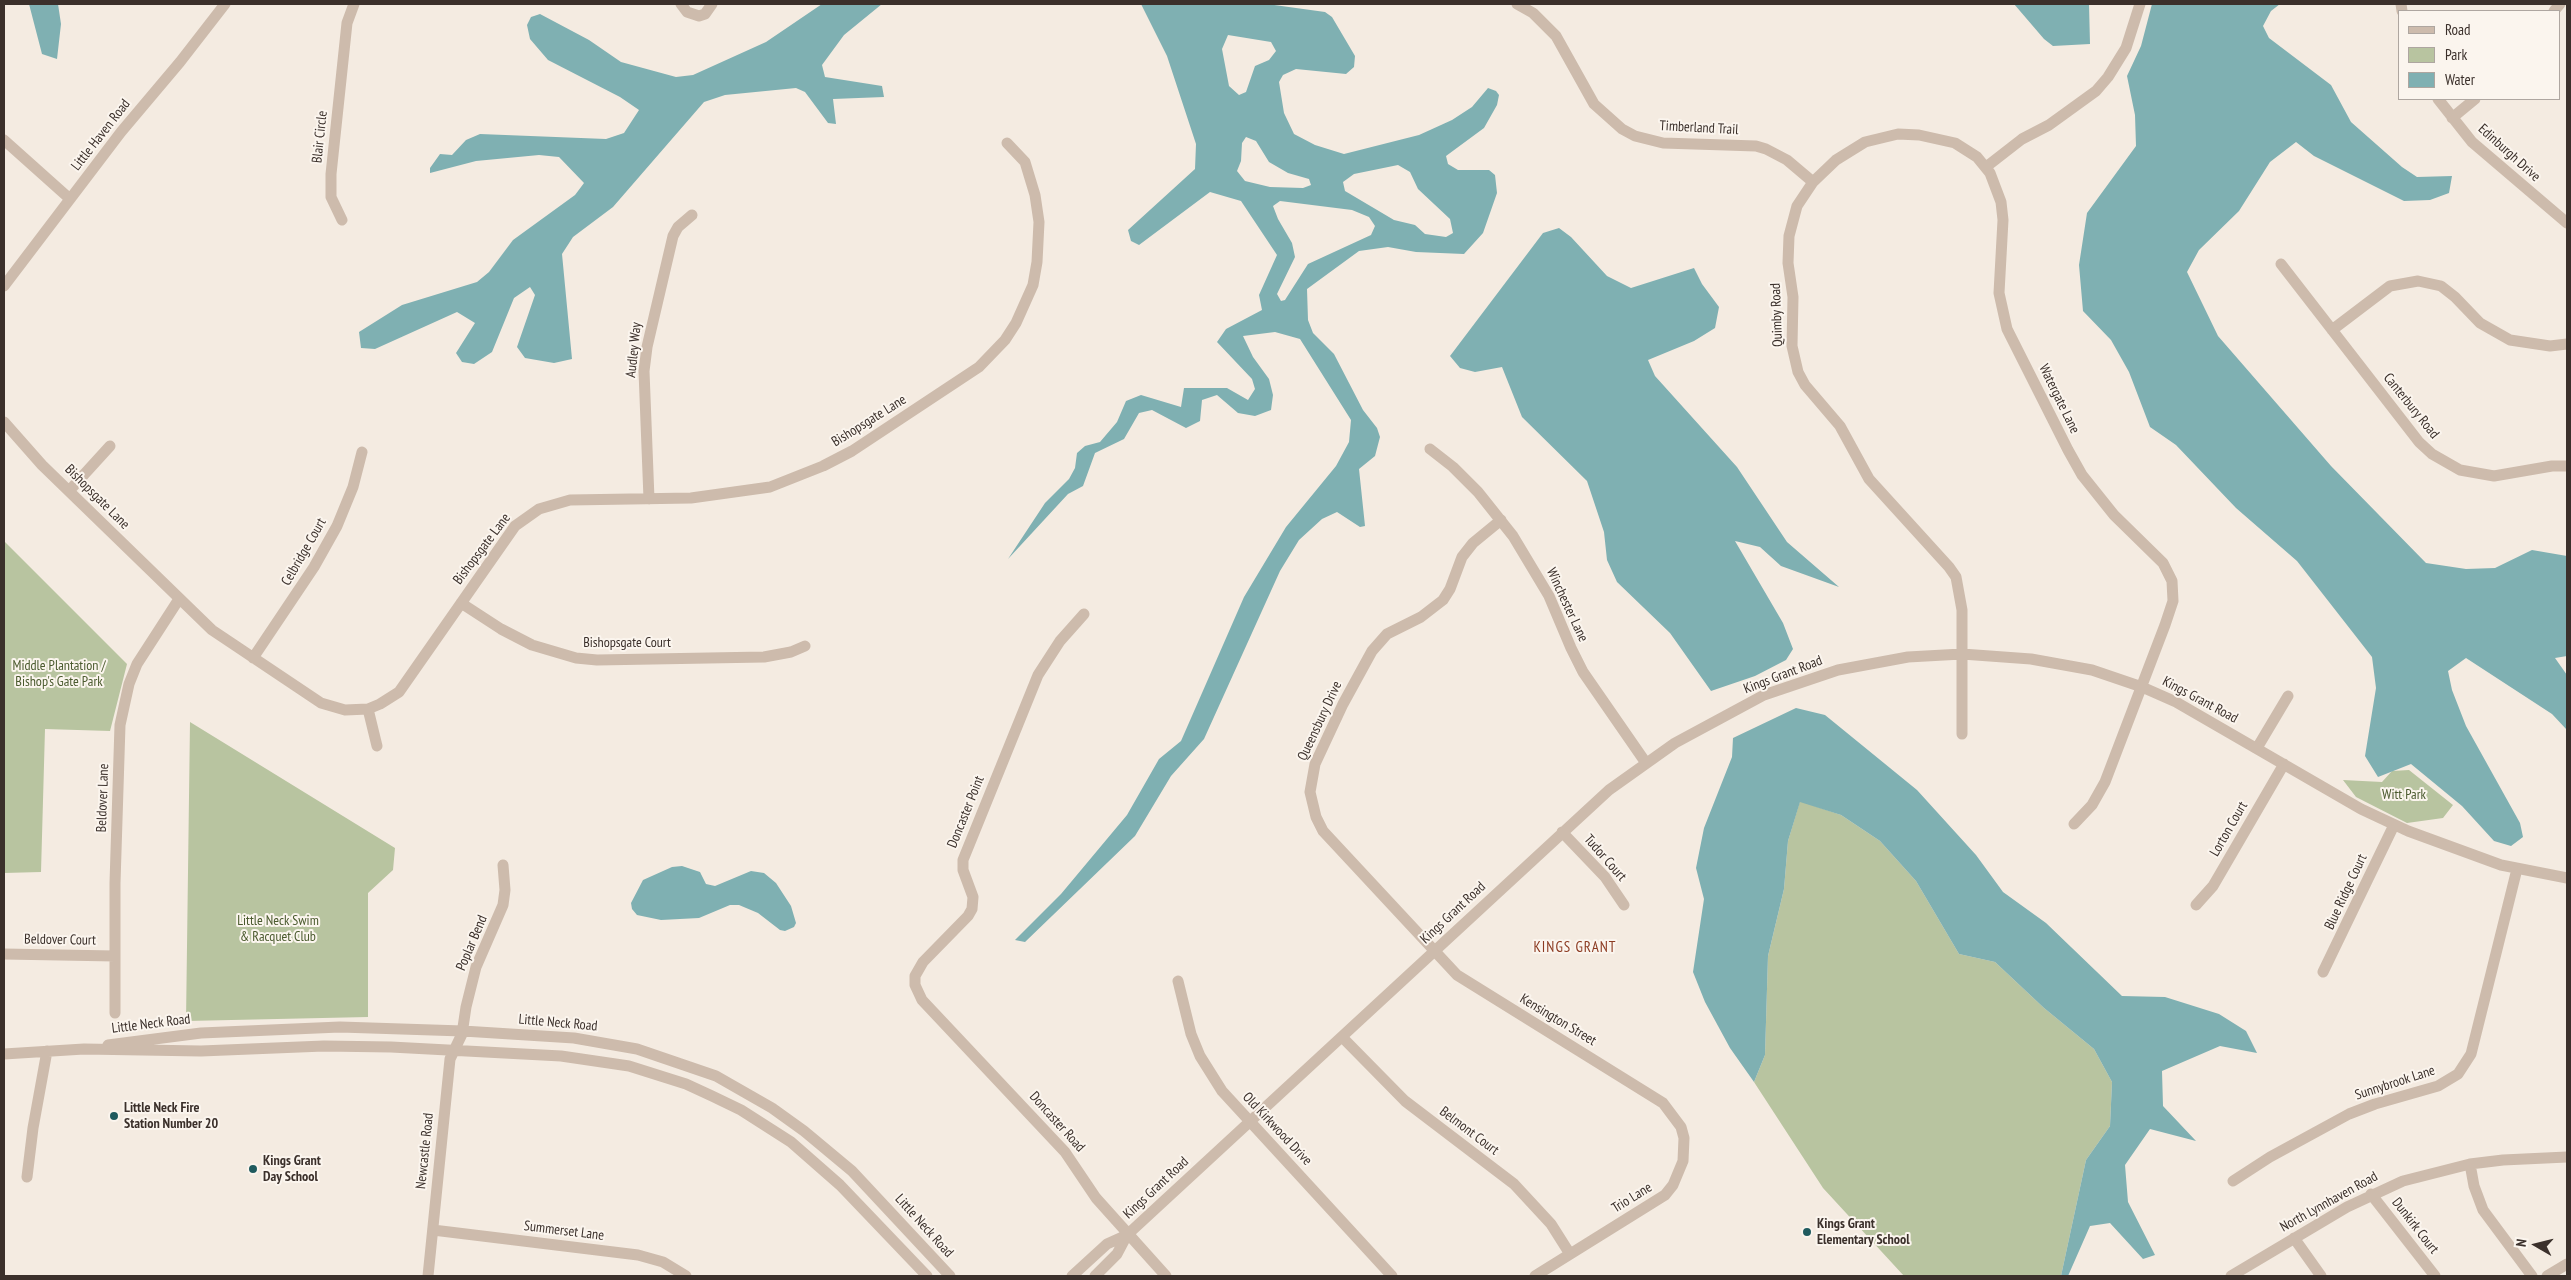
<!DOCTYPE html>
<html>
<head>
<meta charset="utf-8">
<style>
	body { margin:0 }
	#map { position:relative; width:2571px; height:1280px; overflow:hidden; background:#f4ebe1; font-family:"PT Sans Narrow",sans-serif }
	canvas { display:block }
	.frame { position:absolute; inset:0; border:5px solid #3b302b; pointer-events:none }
	.legend { position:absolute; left:2398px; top:10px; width:162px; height:90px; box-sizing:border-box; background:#fbf5ee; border:1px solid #aea6a0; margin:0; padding:6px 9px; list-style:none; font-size:15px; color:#3b302b }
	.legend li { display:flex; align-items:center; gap:10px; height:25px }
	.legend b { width:25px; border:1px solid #aea6a0 }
	.north { position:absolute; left:2511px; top:1220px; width:50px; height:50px; -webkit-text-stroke:4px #fbf5ee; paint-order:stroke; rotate:278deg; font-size:14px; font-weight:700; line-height:20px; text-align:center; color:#3b302b }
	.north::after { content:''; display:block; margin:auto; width:18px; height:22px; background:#3b302b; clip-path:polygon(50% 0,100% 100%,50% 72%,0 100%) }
</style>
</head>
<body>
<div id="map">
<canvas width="2571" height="1280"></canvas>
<div class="frame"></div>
<ul class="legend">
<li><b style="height:6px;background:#cdbbac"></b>Road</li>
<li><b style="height:14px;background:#b8c4a0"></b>Park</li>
<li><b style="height:14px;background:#7fb0b2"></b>Water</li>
</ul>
<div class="north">N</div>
</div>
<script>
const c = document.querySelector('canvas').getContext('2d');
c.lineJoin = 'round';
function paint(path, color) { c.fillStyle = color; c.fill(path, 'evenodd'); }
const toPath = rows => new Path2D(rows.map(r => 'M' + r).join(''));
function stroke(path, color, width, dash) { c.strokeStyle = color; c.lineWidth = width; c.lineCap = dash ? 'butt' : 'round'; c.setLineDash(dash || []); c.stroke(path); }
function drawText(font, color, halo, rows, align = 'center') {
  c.font = font + ' "PT Sans Narrow",sans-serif'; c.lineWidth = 4; c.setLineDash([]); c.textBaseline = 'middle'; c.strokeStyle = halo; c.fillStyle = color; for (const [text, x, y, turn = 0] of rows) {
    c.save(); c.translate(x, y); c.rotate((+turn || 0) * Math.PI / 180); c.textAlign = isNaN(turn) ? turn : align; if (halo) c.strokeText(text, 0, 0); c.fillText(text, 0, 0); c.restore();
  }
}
paint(toPath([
	[4,541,127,664,110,731,45,729,41,872,4,873],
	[190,722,395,848,393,870,368,893,368,1017,186,1021],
	[2409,770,2453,805,2443,818,2407,823,2356,797,2343,780,2382,782,2392,771],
	[1800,801,1841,815,1880,841,1916,881,1959,954,1995,962,2044,1008,2094,1049,2112,1082,2110,1126,2086,1160,2061,1276,1904,1276,1823,1188,1754,1082,1765,1055,1768,956,1784,889,1788,841]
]), '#b8c4a0');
paint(toPath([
	[29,4,58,4,61,24,57,59,42,54],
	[822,4,882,4,844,35,822,65,825,77,882,86,884,97,833,99,836,124,828,123,805,92,796,88,725,95,704,102,613,207,573,237,562,254,572,359,554,363,525,358,517,347,535,295,530,287,514,298,492,352,474,364,462,362,456,353,475,323,457,312,375,349,361,348,359,332,402,305,477,282,489,272,513,240,575,195,584,183,559,157,539,155,476,161,430,173,430,168,440,154,452,155,466,140,480,134,606,139,624,133,639,110,620,97,548,60,530,39,527,25,531,17,540,14,589,40,621,62,676,77,693,75,766,42],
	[1141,4,1267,4,1325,12,1332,17,1355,56,1354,67,1346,74,1296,69,1283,75,1279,82,1284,113,1294,134,1315,145,1344,154,1419,135,1452,120,1472,107,1488,88,1496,91,1499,95,1497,105,1484,128,1446,156,1448,164,1458,170,1489,170,1495,175,1497,193,1483,233,1464,254,1416,252,1388,247,1359,251,1307,289,1308,320,1313,333,1334,354,1363,410,1377,428,1380,437,1375,456,1359,469,1365,526,1360,527,1337,512,1322,519,1299,540,1280,571,1204,739,1171,776,1135,836,1025,942,1015,940,1061,894,1127,815,1159,759,1181,741,1244,597,1286,527,1336,466,1349,442,1351,420,1300,339,1275,332,1243,336,1253,357,1269,379,1273,395,1271,410,1255,416,1238,413,1217,395,1202,400,1200,421,1186,428,1152,410,1139,413,1124,439,1095,453,1083,486,1068,494,1008,559,1045,503,1069,479,1075,468,1077,453,1085,446,1100,442,1117,422,1126,401,1141,395,1181,407,1184,388,1227,388,1248,400,1255,389,1252,379,1217,342,1226,329,1262,310,1259,295,1277,255,1241,201,1210,192,1139,245,1131,241,1128,230,1195,169,1196,144,1167,56],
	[1228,35,1271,42,1276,51,1269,60,1255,66,1246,92,1239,95,1229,86,1222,49],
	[1246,137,1256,141,1269,162,1288,173,1309,179,1311,185,1303,188,1270,187,1245,181,1237,171,1241,161,1242,143],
	[1398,165,1410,172,1418,189,1450,219,1453,233,1446,237,1425,234,1415,225,1394,220,1345,191,1343,182,1354,174],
	[1280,201,1352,210,1369,217,1375,226,1371,235,1308,264,1285,300,1281,301,1277,294,1295,257,1292,243,1278,219,1273,206],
	[2014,4,2089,4,2090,44,2053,46,2044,39],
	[2152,4,2280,4,2271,11,2263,26,2269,38,2331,85,2351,122,2402,167,2417,177,2452,176,2449,193,2430,200,2404,201,2314,156,2296,142,2270,162,2239,211,2199,250,2187,272,2218,336,2331,466,2426,563,2466,569,2495,568,2532,550,2567,556,2567,656,2555,658,2567,675,2567,730,2552,714,2466,658,2448,671,2452,690,2466,726,2520,823,2523,837,2511,846,2494,841,2462,806,2411,764,2378,777,2365,756,2376,688,2372,657,2297,561,2236,508,2176,445,2150,427,2129,372,2111,340,2083,311,2079,265,2087,213,2136,146,2135,115,2127,76,2141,46],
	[1559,228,1571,237,1607,276,1631,288,1694,268,1702,284,1719,307,1715,328,1694,341,1648,360,1655,376,1737,467,1787,542,1839,587,1781,566,1760,547,1735,541,1783,623,1793,649,1786,660,1755,676,1711,691,1670,633,1617,582,1607,560,1604,532,1587,481,1522,417,1502,367,1475,372,1460,368,1450,356,1543,233],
	[1796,708,1825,715,1917,790,1976,855,2003,892,2046,923,2122,996,2165,997,2219,1014,2246,1031,2257,1053,2220,1046,2162,1071,2163,1106,2196,1141,2150,1129,2125,1165,2128,1202,2155,1255,2143,1259,2110,1223,2090,1226,2068,1276,2061,1276,2086,1160,2110,1126,2112,1082,2094,1049,2044,1008,1995,962,1959,954,1916,881,1880,841,1841,815,1800,802,1788,841,1784,889,1768,956,1765,1055,1754,1082,1730,1048,1705,1002,1693,972,1704,899,1696,868,1704,828,1732,757,1733,738],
	[682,866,700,872,706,884,715,886,751,871,764,873,776,883,791,906,796,923,794,927,785,931,780,930,758,913,739,905,730,905,699,918,661,920,637,915,632,909,631,903,643,880,672,867]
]), '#7fb0b2');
stroke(toPath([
	[681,4,687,12,699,16,705,14,712,4],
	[1517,4,1533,13,1556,36,1594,104,1622,129,1635,136,1663,143,1756,146,1766,149,1787,160,1813,182],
	[2401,4,2402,11],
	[2554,11,2560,4],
	[2438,99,2472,142,2567,223],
	[2452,118,2475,99],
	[4,140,70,199],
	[1986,167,2022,139,2049,125,2096,91,2108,77,2126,48,2140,4],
	[342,220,331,197,331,174,347,23,354,4],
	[2281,264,2419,442,2432,454,2460,470,2494,476,2552,466,2567,466],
	[4,286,121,132,180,62,225,4],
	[2332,330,2390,286,2418,281,2441,286,2455,297,2480,323,2510,340,2550,346,2567,344],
	[4,422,42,465,212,630,321,703,345,710,368,709,380,704,399,692,515,526,539,509,570,500,691,498,770,487,823,466,852,451,979,367,1005,340,1016,323,1033,285,1037,262,1039,222,1035,195,1025,162,1007,143],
	[1430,449,1453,467,1478,492,1513,536,1549,596,1571,648,1583,672,1646,763],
	[69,491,110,446],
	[649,499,644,371,647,347,673,236,678,227,692,215],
	[1501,520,1473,543,1462,557,1450,589,1443,600,1421,617,1387,634,1372,651,1343,704,1315,764,1310,792,1316,817,1323,831,1457,975,1663,1103,1681,1127,1684,1138,1683,1161,1673,1185,1665,1195,1535,1276],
	[461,603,501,629,532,645,576,658,597,660,764,657,791,652,805,646],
	[1084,614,1060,641,1038,675,963,860,963,870,973,897,972,909,968,916,923,962,915,976,915,985,922,1000,1065,1152,1096,1198,1166,1276],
	[253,658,314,567,337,526,353,487,362,452],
	[368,709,377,746],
	[1962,734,1962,610,1956,577,1949,567,1869,479,1840,426,1805,385,1798,372,1792,346,1793,297,1788,263,1789,236,1797,206,1813,182,1836,160,1865,142,1898,134,1919,135,1955,143,1977,157,1990,173,2001,202,2003,220,1999,293,2007,329,2068,450,2082,475,2114,515,2163,563,2172,581,2173,601,2165,625,2105,782,2092,805,2074,824],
	[2257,748,2288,696],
	[1562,832,1605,877,1624,905],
	[2196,905,2213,886,2284,764],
	[4,954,115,956],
	[2323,972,2394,825],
	[1178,981,1191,1034,1200,1056,1222,1091,1392,1276],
	[115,1013,115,883,120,725,129,684,137,664,179,599],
	[1342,1037,1405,1101,1514,1184,1551,1224,1570,1254],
	[108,1045,201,1033,340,1027,463,1031,574,1038,637,1049,716,1076,772,1108,804,1131,852,1171,950,1276],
	[4,1054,84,1049,201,1051,324,1046,391,1047,561,1056,629,1066,686,1084,712,1096,741,1110,791,1142,840,1185,927,1276],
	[2470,1164,2474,1186,2483,1210,2532,1276],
	[27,1177,33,1128,47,1051],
	[2233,1181,2270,1157,2349,1114,2375,1104,2438,1086,2458,1074,2471,1054,2517,869],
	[2371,1194,2435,1276],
	[433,1230,638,1255,663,1262,686,1276],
	[2294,1238,2321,1276],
	[428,1276,450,1059,462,1034,466,1007,476,967,503,905,505,890,503,865],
	[1072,1276,1107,1244,1127,1235,1609,790,1675,743,1764,695,1838,670,1908,657,1962,654,2031,659,2092,670,2142,687,2176,702,2361,809,2408,831,2501,865,2567,878],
	[1095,1276,1117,1254,1127,1235],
	[2231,1276,2347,1207,2403,1181,2470,1164,2503,1160,2567,1157],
	[2547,1276,2567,1264]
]), '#cdbbac', 11);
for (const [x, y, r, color] of [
	[114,1116,5,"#1f5a5e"],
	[253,1169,5,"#1f5a5e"],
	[1807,1232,5,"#1f5a5e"]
]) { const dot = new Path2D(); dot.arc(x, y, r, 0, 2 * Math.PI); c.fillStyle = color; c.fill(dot); stroke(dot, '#fbf5ee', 2); }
drawText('14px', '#3b302b', '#fbf5ee', [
	["Timberland Trail",1699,128,3],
	["Little Haven Road",101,135,-52],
	["Blair Circle",320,137,-84],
	["Edinburgh Drive",2509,153,42],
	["Quimby Road",1777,315,-92],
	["Audley Way",634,350,-84],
	["Watergate Lane",2059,399,64],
	["Canterbury Road",2411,406,51],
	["Bishopsgate Lane",869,421,-32],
	["Bishopsgate Lane",97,497,45],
	["Bishopsgate Lane",482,549,-53],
	["Celbridge Court",304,552,-60],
	["Winchester Lane",1567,605,65],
	["Bishopsgate Court",627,643],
	["Kings Grant Road",1783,675,-21],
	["Kings Grant Road",2200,700,28],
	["Queensbury Drive",1320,721,-65],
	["Beldover Lane",103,798,-88],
	["Doncaster Point",966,812,-68],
	["Lorton Court",2229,829,-60],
	["Tudor Court",1605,858,49],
	["Blue Ridge Court",2346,892,-65],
	["Kings Grant Road",1453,913,-43],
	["Beldover Court",60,940,1],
	["Poplar Bend",472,943,-67],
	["Kensington Street",1558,1020,31],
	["Little Neck Road",558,1023,5],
	["Little Neck Road",151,1024,-7],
	["Sunnybrook Lane",2395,1083,-18],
	["Doncaster Road",1057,1122,48],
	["Old Kirkwood Drive",1277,1129,47],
	["Belmont Court",1469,1131,37],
	["Newcastle Road",425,1151,-84],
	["Kings Grant Road",1156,1188,-43],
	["Trio Lane",1632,1198,-32],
	["North Lynnhaven Road",2329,1202,-29],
	["Little Neck Road",924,1226,48],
	["Dunkirk Court",2415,1226,52],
	["Summerset Lane",564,1231,7]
]);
drawText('14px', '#4a5a2e', '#fbf5ee', [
	["Middle Plantation /",59,666],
	["Bishop's Gate Park",59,682],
	["Witt Park",2404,795],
	["Little Neck Swim",278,921],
	["& Racquet Club",278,937]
]);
drawText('bold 14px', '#3b302b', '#fbf5ee', [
	["Little Neck Fire",124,1108],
	["Station Number 20",124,1124],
	["Kings Grant",263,1161],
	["Day School",263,1177],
	["Kings Grant",1817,1224],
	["Elementary School",1817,1240]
], 'left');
c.letterSpacing = '1px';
drawText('15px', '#8c3b22', '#fbf5ee', [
	["KINGS GRANT",1575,948]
]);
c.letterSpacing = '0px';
</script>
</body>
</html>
